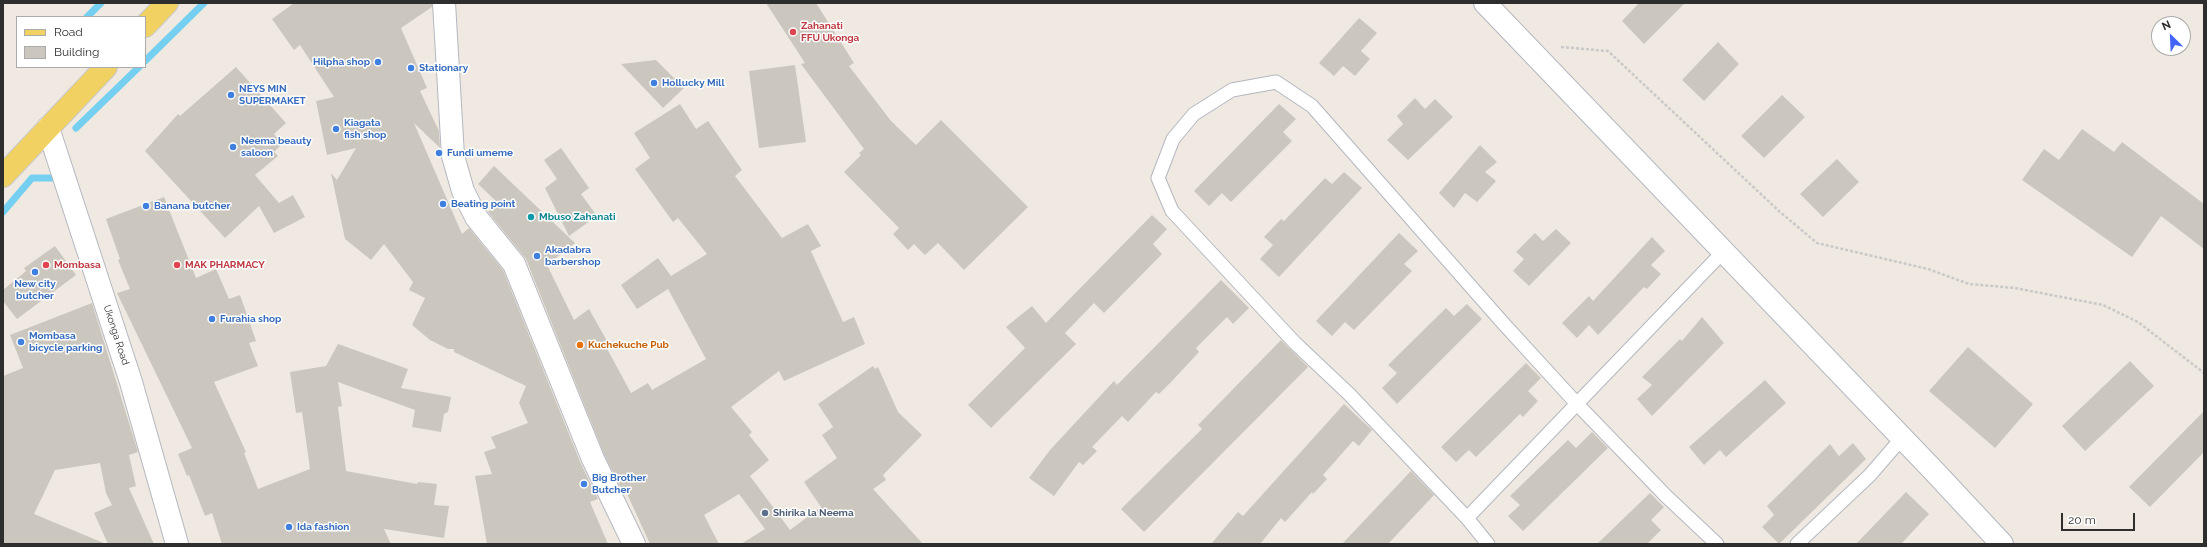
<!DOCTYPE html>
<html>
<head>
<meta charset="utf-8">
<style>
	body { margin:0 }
	#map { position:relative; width:2207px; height:547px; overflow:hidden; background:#efe9e1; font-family:Raleway,sans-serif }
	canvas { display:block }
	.frame { position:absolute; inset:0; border:4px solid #2e2e2e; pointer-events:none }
	.legend { position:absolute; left:16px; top:16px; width:130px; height:52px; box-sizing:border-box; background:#fff; border:1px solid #ababab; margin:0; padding:5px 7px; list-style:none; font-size:12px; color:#2e2e2e }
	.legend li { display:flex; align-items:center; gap:8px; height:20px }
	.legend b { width:20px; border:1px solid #ababab }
	.north { position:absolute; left:2151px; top:16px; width:40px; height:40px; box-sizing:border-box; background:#fff; border:1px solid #ababab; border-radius:50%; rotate:336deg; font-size:11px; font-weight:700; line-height:16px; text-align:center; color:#2e2e2e }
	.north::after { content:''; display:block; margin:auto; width:14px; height:18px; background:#4264fb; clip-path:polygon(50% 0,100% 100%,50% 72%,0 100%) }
	.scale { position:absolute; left:2061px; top:513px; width:74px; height:18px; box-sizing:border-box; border:2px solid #2e2e2e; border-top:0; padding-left:5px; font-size:12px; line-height:14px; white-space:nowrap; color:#2e2e2e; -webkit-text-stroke:3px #fff; paint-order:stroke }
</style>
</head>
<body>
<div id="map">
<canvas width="2207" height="547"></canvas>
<div class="frame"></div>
<ul class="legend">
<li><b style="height:5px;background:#f2d163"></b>Road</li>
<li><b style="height:11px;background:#cbc7bf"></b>Building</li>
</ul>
<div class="north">N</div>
<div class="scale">20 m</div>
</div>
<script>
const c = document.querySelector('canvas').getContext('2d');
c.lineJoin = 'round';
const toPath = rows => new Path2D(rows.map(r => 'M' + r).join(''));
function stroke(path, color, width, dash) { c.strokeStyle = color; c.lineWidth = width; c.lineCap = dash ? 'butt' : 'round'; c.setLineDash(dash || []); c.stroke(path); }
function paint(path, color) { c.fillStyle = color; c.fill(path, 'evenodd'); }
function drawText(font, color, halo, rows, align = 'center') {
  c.font = font + ' Raleway,sans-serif'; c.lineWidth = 3; c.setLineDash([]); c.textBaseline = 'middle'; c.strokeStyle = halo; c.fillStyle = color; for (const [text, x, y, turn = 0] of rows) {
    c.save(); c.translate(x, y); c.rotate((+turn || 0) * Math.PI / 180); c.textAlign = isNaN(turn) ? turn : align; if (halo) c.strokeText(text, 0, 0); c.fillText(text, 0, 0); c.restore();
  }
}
stroke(toPath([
	[87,17,101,3],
	[145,61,204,3],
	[76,128,139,67],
	[3,212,32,178,57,178,59,182]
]), '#75cff0', 7);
paint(toPath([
	[294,3,432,3,432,7,401,28,427,88,420,91,439,131,440,148,414,123,462,234,469,228,503,270,581,464,598,499,590,502,608,544,487,544,475,476,492,474,484,452,496,448,491,437,528,423,519,403,526,386,454,352,454,349,448,349,430,340,412,325,425,298,409,290,413,282,384,244,371,260,345,239,331,173,337,180,356,148,327,155,316,101,334,97,300,45,294,50,272,19],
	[766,3,816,3,854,63,849,66,891,121,916,145,941,120,1028,207,964,270,938,243,925,255,914,244,908,250,893,234,899,228,844,172,861,155,859,153,864,149,801,64,805,63],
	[1639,3,1685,3,1644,44,1622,21],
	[1359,18,1377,33,1361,51,1370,59,1355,76,1343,66,1334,76,1319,63],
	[1718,42,1739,64,1704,101,1682,80],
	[656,60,684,88,663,108,621,64],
	[795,65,806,142,759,148,749,71],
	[236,67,286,123,274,134,282,144,274,152,278,156,255,175,279,203,293,195,305,217,274,233,259,206,225,238,145,151,178,114,180,116],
	[1782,95,1805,117,1764,158,1741,136],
	[1415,98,1425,109,1435,99,1453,117,1408,160,1387,140,1403,124,1397,116],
	[680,104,696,129,708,121,742,170,735,176,782,238,808,224,821,246,811,251,843,322,854,317,865,344,784,381,779,371,731,407,752,432,749,435,769,460,750,476,790,530,821,507,804,482,837,458,822,435,833,427,818,404,873,366,875,369,878,367,898,412,922,435,883,475,886,480,873,489,923,544,741,544,765,529,739,494,704,515,719,544,650,544,624,487,621,488,604,454,526,259,488,212,498,203,478,184,494,166,575,243,547,265,574,320,589,309,607,341,604,343,631,393,648,383,652,390,706,359,668,289,637,309,621,285,658,258,671,276,707,254,678,218,673,222,635,169,650,158,634,133],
	[1279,104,1296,119,1283,132,1292,141,1231,202,1222,193,1209,206,1194,191],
	[2082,129,2114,152,2122,142,2204,204,2204,249,2161,216,2132,257,2022,180,2044,149,2059,160],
	[1480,145,1497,162,1485,172,1496,181,1477,202,1465,193,1454,208,1439,193],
	[561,148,589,188,581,194,597,216,569,236,545,188,557,179,544,160],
	[1837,159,1859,182,1823,217,1800,194],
	[1344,172,1362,188,1279,277,1260,259,1273,245,1264,237,1281,219,1284,221,1325,178,1332,184],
	[164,197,196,278,216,269,229,299,240,295,256,341,249,343,258,366,214,382,246,452,244,453,258,489,310,469,302,412,296,413,290,372,326,366,338,344,408,369,401,388,451,397,448,412,444,414,441,432,412,427,415,410,338,382,342,406,338,407,346,471,417,484,418,482,437,484,434,505,449,506,444,538,384,529,391,544,222,544,212,513,205,516,189,475,187,476,178,454,192,448,117,293,130,289,118,260,120,259,106,219],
	[1152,215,1167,229,1153,244,1162,254,1104,313,1094,303,1065,333,1076,344,991,428,968,405,1025,348,1006,327,1032,306,1046,323],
	[1556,229,1571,243,1529,286,1513,271,1524,259,1516,252,1535,233,1543,241],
	[1399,233,1418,251,1404,264,1412,271,1354,330,1345,322,1332,336,1316,321],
	[1652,237,1665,251,1651,265,1661,274,1647,289,1644,287,1598,335,1589,325,1577,338,1562,323,1589,296,1593,301],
	[55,246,76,275,17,319,3,301,3,290,26,271,24,268],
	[1221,280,1249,308,1233,324,1227,317,1196,348,1199,352,1173,380,1159,394,1156,392,1128,422,1122,416,1092,447,1097,451,1083,465,1079,462,1054,496,1029,478,1050,450,1114,381,1117,385],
	[92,303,138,452,129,455,136,486,129,488,154,544,108,544,94,513,112,505,106,493,100,463,55,470,34,514,106,544,3,544,3,376,23,368,10,335],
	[1467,304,1482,319,1397,404,1382,388,1397,373,1388,365,1446,308,1454,316],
	[1702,317,1724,343,1652,416,1637,399,1652,385,1642,377,1680,339,1682,341],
	[1281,340,1308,367,1144,532,1121,509,1202,429,1198,425],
	[1968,347,2033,404,1995,448,1929,391],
	[2130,361,2154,386,2085,451,2062,426],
	[1526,363,1541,378,1528,391,1538,401,1523,417,1520,414,1476,457,1469,450,1456,462,1441,447],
	[1765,380,1786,403,1726,457,1720,450,1704,465,1689,447],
	[1344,404,1372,430,1359,446,1353,441,1323,475,1327,479,1313,494,1312,492,1285,522,1281,518,1260,544,1211,544,1238,512,1243,516],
	[2204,411,2204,452,2150,507,2129,487],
	[1592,432,1608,448,1523,531,1508,516,1520,505,1510,496,1568,440,1576,448],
	[1853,443,1866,459,1779,544,1762,527,1774,515,1767,506,1830,444,1839,456],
	[1411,471,1434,495,1388,544,1342,544],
	[1906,492,1929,514,1901,544,1856,544],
	[1650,493,1664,507,1651,520,1661,530,1647,544,1597,544]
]), '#cbc7bf');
const service = toPath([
	[1467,518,1723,252],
	[1488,544,1467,518,1349,394,1295,343,1172,211,1158,178,1173,139,1194,114,1232,90,1276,82,1312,106,1503,323,1578,405,1666,496,1717,544],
	[1797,544,1870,475,1902,438]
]);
const minor = toPath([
	[444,3,453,156,463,191,476,217,514,264,593,459,634,544],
	[1485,3,1933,470,2002,544]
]);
const tertiary = toPath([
	[48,128,131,382,177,544]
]);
const primary = toPath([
	[145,26,167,3],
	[3,176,106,67]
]);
stroke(service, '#b4b7c1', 15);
stroke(minor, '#b4b7c1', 24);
stroke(tertiary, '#b4b7c1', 24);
stroke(primary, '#c9c9c9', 24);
stroke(toPath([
	[1561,47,1608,51,1780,212,1817,243,1928,269,1969,284,2015,288,2103,305,2138,322,2204,373]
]), '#c9c9c9', 2.5, [3, 2]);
stroke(service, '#fff', 13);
stroke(minor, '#fff', 22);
stroke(tertiary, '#fff', 22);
stroke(primary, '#f2d163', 22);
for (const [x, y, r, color] of [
	[793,32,4,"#e0444e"],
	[378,62,4,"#3f7fe0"],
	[411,68,4,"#3f7fe0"],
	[654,83,4,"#3f7fe0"],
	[231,95,4,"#3f7fe0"],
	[336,129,4,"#3f7fe0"],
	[233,147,4,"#3f7fe0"],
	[439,153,4,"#3f7fe0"],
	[443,204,4,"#3f7fe0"],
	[146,206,4,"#3f7fe0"],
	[531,217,4,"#0f9aa8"],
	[537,256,4,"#3f7fe0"],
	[46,265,4,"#e0444e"],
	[177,265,4,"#e0444e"],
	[35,272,4,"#3f7fe0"],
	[212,319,4,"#3f7fe0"],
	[21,342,4,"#3f7fe0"],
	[580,345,4,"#e8710a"],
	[584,484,4,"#3f7fe0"],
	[765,513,4,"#5c6f8a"],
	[289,527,4,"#3f7fe0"]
]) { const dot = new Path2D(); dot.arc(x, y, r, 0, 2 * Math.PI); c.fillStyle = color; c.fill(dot); stroke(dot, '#fff', 1.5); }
drawText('bold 10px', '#be3a42', '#fff', [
	["Zahanati",801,26],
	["FFU Ukonga",801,38],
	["Mombasa",54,265],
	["MAK PHARMACY",185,265]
], 'left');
drawText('bold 10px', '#366cbe', '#fff', [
	["Hilpha shop",370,62,"right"],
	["Stationary",419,68],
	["Hollucky Mill",662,83],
	["NEYS MIN",239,89],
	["SUPERMAKET",239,101],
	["Kiagata",344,123],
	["fish shop",344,135],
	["Neema beauty",241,141],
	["saloon",241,153],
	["Fundi umeme",447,153],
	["Beating point",451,204],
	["Banana butcher",154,206],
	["Akadabra",545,250],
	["barbershop",545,262],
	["New city",35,284,"center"],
	["butcher",35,296,"center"],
	["Furahia shop",220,319],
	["Mombasa",29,336],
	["bicycle parking",29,348],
	["Big Brother",592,478],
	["Butcher",592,490],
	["Ida fashion",297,527]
], 'left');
drawText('bold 10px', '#0d838f', '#fff', [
	["Mbuso Zahanati",539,217]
], 'left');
drawText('10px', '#2e2e2e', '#fff', [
	["Ukonga Road",116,335,72]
]);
drawText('bold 10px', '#c56008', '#fff', [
	["Kuchekuche Pub",588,345]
], 'left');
drawText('bold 10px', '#4e5e75', '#fff', [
	["Shirika la Neema",773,513]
], 'left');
</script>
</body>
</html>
